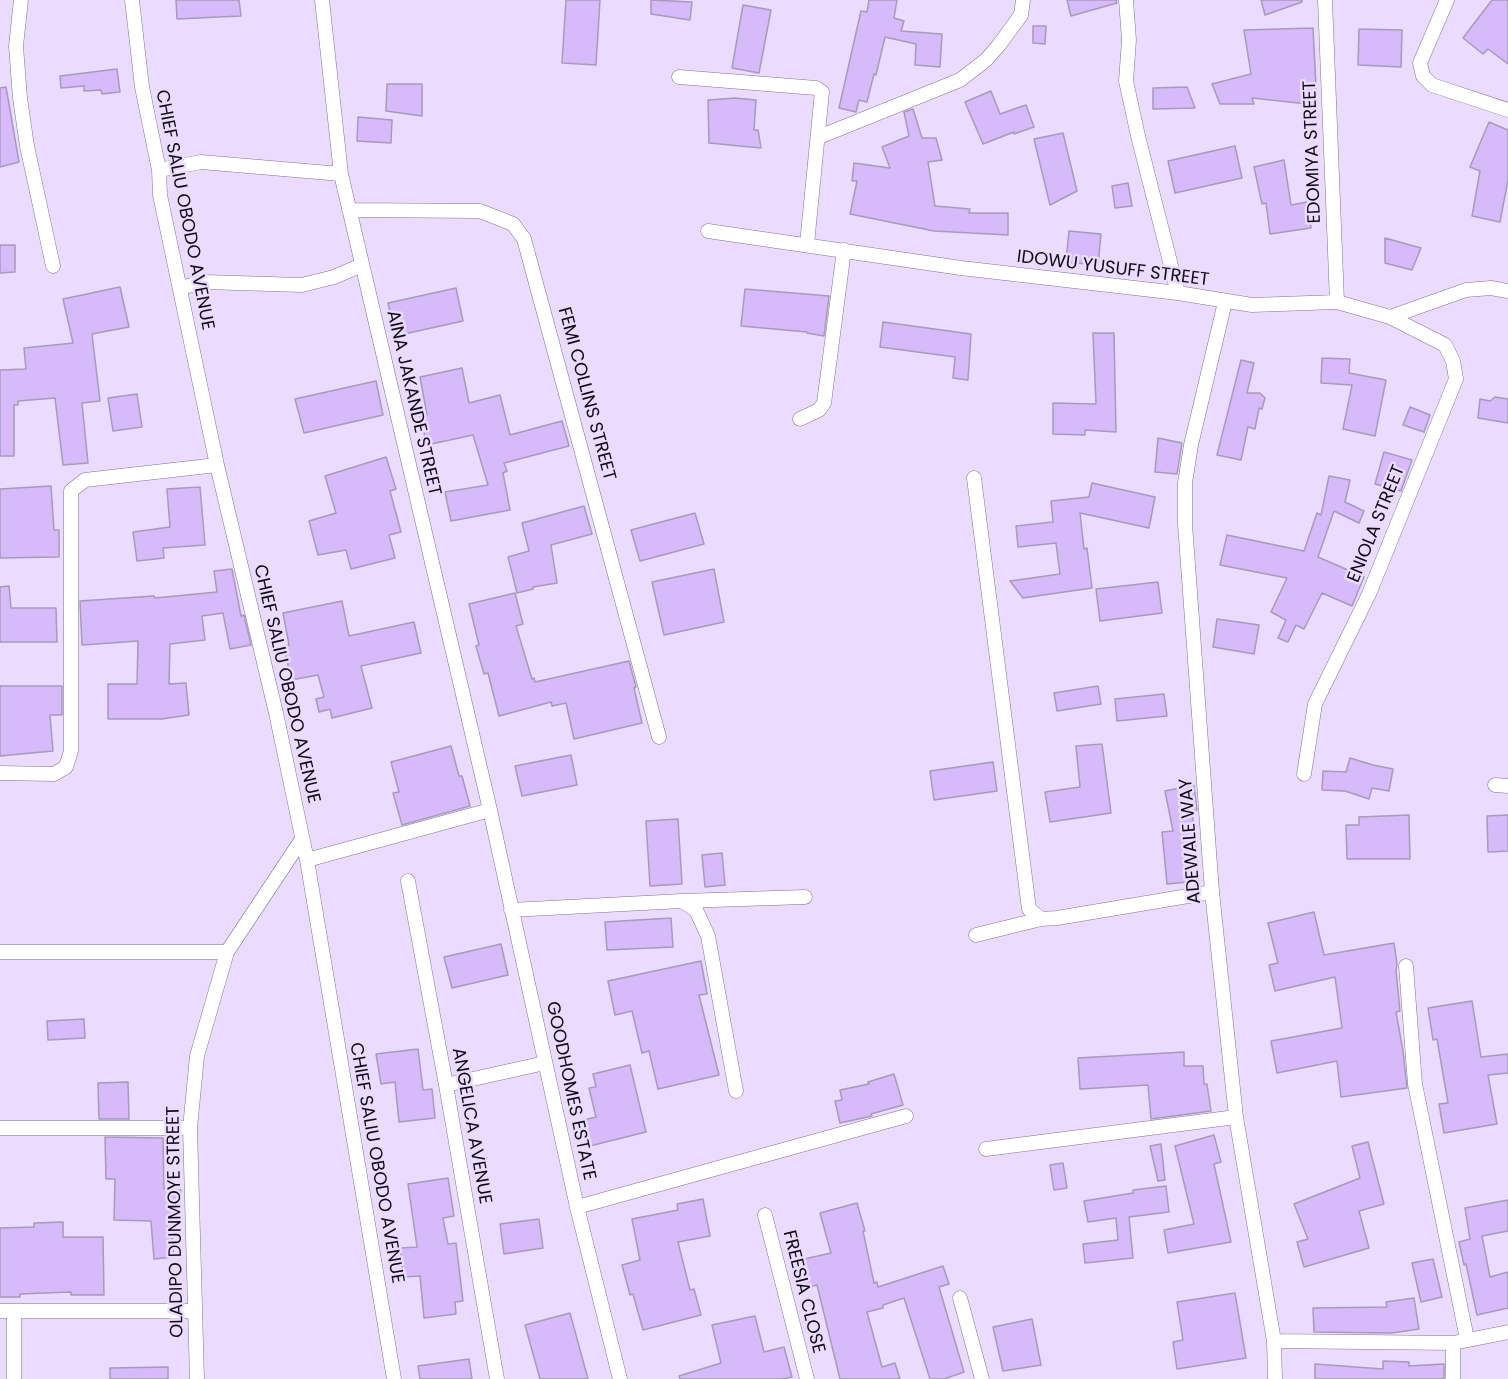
<!DOCTYPE html>
<html>
<head>
<meta charset="utf-8">
<style>
	body { margin:0 }
	canvas { display:block; background:#ebdcff }
</style>
</head>
<body>
<canvas width="1508" height="1379"></canvas>
<script>
const c = document.querySelector('canvas').getContext('2d');
c.lineJoin = 'round';
function paint(path, color) { c.fillStyle = color; c.fill(path, 'evenodd'); }
const toPath = rows => new Path2D(rows.map(r => 'M' + r).join(''));
function stroke(path, color, width, dash) { c.strokeStyle = color; c.lineWidth = width; c.lineCap = dash ? 'butt' : 'round'; c.setLineDash(dash || []); c.stroke(path); }
function drawText(font, color, halo, rows, align = 'center') {
  c.font = font + ' Poppins,sans-serif'; c.lineWidth = 5; c.setLineDash([]); c.textBaseline = 'middle'; c.strokeStyle = halo; c.fillStyle = color; for (const [text, x, y, turn = 0] of rows) {
    c.save(); c.translate(x, y); c.rotate((+turn || 0) * Math.PI / 180); c.textAlign = isNaN(turn) ? turn : align; if (halo) c.strokeText(text, 0, 0); c.fillText(text, 0, 0); c.restore();
  }
}
const building = toPath([
	[176,0,239,0,241,16,177,19,176,0],
	[566,0,600,0,596,65,562,63,566,0],
	[651,0,692,2,690,20,651,14,651,0],
	[869,0,897,0,894,18,904,21,901,31,942,34,940,67,915,65,916,44,885,37,876,75,874,74,867,102,859,100,856,112,839,108,861,11,867,12,869,0],
	[1067,0,1116,0,1117,3,1071,16,1067,0],
	[1261,0,1302,0,1302,2,1265,15,1261,0],
	[1492,0,1508,0,1508,64,1488,49,1483,54,1463,38,1492,0],
	[743,5,771,10,759,73,732,68,743,5],
	[1033,26,1046,26,1045,44,1033,43,1033,26],
	[1313,28,1317,105,1252,98,1254,104,1220,104,1212,84,1251,74,1244,30,1313,28],
	[1359,29,1402,30,1401,67,1358,65,1359,29],
	[117,69,120,92,102,94,101,90,84,91,84,86,61,88,60,76,117,69],
	[387,84,422,84,422,116,386,111,387,84],
	[6,87,19,162,0,167,0,88,6,87],
	[1187,87,1195,108,1153,109,1153,88,1187,87],
	[991,91,1000,114,1026,105,1034,127,1014,134,1014,132,983,144,965,102,991,91],
	[735,98,756,100,754,130,758,130,761,148,709,143,708,100,735,98],
	[913,109,922,138,936,138,942,160,928,162,935,206,970,209,969,213,1008,213,1008,235,934,231,850,214,857,181,852,181,854,163,890,168,882,147,909,136,904,112,913,109],
	[358,117,392,120,391,143,357,141,358,117],
	[1489,122,1508,130,1508,180,1500,222,1472,216,1480,171,1470,167,1489,122],
	[1063,133,1077,191,1050,205,1034,139,1063,133],
	[1235,146,1242,178,1175,193,1168,161,1235,146],
	[1284,160,1291,205,1307,202,1311,228,1270,234,1266,203,1262,204,1254,167,1284,160],
	[1128,183,1132,206,1115,208,1112,186,1128,183],
	[1069,231,1101,234,1098,265,1066,262,1069,231],
	[1385,238,1421,248,1412,270,1385,263,1385,238],
	[0,245,15,245,15,272,0,273,0,245],
	[120,287,129,327,92,334,100,401,82,403,88,463,63,465,55,398,18,401,18,405,14,405,14,456,0,456,0,370,26,369,24,348,73,343,63,299,120,287],
	[456,288,463,321,395,336,388,303,456,288],
	[745,289,829,296,824,336,807,333,807,332,741,326,745,289],
	[883,322,971,334,968,380,953,378,955,357,880,347,883,322],
	[1093,333,1114,333,1116,432,1085,430,1085,435,1053,434,1053,403,1096,404,1093,333],
	[1322,358,1350,359,1349,373,1386,380,1375,436,1343,429,1352,385,1321,383,1322,358],
	[1241,360,1254,363,1247,393,1260,393,1265,398,1262,409,1259,408,1255,429,1248,427,1241,460,1217,455,1241,360],
	[462,368,469,403,500,395,510,435,562,421,569,446,504,463,507,471,503,473,510,510,451,521,445,492,488,485,473,435,427,445,420,416,427,415,420,377,462,368],
	[376,381,383,415,304,433,295,399,376,381],
	[137,394,142,427,113,431,108,398,137,394],
	[1495,397,1508,399,1508,423,1478,418,1480,399,1490,401,1495,397],
	[1410,407,1430,415,1424,432,1403,425,1410,407],
	[1158,438,1182,443,1177,474,1155,472,1158,438],
	[1384,452,1412,460,1401,491,1375,484,1384,452],
	[386,457,396,489,390,491,401,532,389,535,395,558,351,569,346,550,318,555,309,521,336,513,325,476,386,457],
	[1329,476,1350,480,1345,502,1364,511,1359,523,1334,511,1318,557,1364,577,1352,606,1322,593,1304,629,1296,625,1288,642,1278,638,1286,620,1271,612,1287,578,1220,565,1227,535,1304,551,1317,513,1321,515,1329,476],
	[1092,483,1155,497,1149,528,1080,513,1084,549,1087,548,1092,588,1023,598,1010,581,1060,574,1056,543,1018,547,1016,526,1053,522,1051,501,1089,497,1092,483],
	[51,486,54,530,59,530,59,557,0,558,0,489,51,486],
	[200,487,205,545,163,548,164,558,137,561,133,532,170,527,167,489,200,487],
	[584,506,592,534,551,545,557,583,533,587,533,589,517,593,508,557,529,551,522,523,584,506],
	[695,513,704,544,640,561,631,530,695,513],
	[232,569,241,616,244,615,251,645,230,649,223,613,202,616,205,640,170,644,169,684,186,683,189,715,162,719,108,719,108,684,137,684,138,641,82,645,80,601,154,596,155,598,217,592,214,571,232,569],
	[714,569,724,622,664,635,652,582,714,569],
	[1158,582,1162,613,1100,621,1096,589,1158,582],
	[9,586,11,608,56,608,57,642,0,642,0,587,9,586],
	[515,593,523,624,516,626,532,679,534,678,535,682,629,661,636,687,634,688,642,723,574,739,566,703,552,706,551,702,499,716,488,673,484,674,476,646,479,645,469,604,515,593],
	[342,601,349,636,414,622,421,653,361,666,372,708,332,718,330,709,319,712,316,699,324,697,318,675,291,680,284,646,289,645,283,613,342,601],
	[1217,619,1259,625,1254,654,1213,647,1217,619],
	[0,686,62,686,62,715,50,715,53,751,0,756,0,686],
	[1098,686,1101,704,1057,711,1054,693,1098,686],
	[1164,694,1167,716,1117,721,1115,699,1164,694],
	[1102,744,1111,813,1050,822,1045,792,1080,787,1076,746,1102,744],
	[451,746,459,776,462,776,470,806,402,825,393,793,399,792,391,762,451,746],
	[571,755,577,785,522,796,515,766,571,755],
	[1350,758,1373,765,1393,769,1389,791,1372,788,1369,799,1345,791,1322,790,1323,771,1346,772,1350,758],
	[993,762,997,791,934,800,930,771,993,762],
	[1194,785,1197,810,1192,811,1199,881,1167,884,1162,832,1173,831,1165,791,1194,785],
	[1409,815,1410,859,1347,859,1346,825,1359,825,1359,817,1409,815],
	[1508,815,1508,851,1488,852,1487,816,1508,815],
	[678,819,682,884,650,886,646,821,678,819],
	[722,853,725,885,705,887,702,855,722,853],
	[1314,912,1324,955,1394,943,1397,964,1396,970,1400,1011,1396,1012,1403,1051,1407,1088,1341,1097,1337,1061,1277,1073,1271,1041,1342,1028,1335,977,1275,991,1269,965,1278,963,1268,923,1314,912],
	[671,918,673,947,607,950,605,922,671,918],
	[501,944,508,975,452,988,444,957,501,944],
	[701,961,707,994,699,995,719,1075,658,1089,649,1051,642,1053,632,1011,615,1015,608,981,701,961],
	[1472,1001,1481,1057,1508,1054,1508,1073,1488,1075,1497,1124,1444,1133,1439,1104,1448,1103,1437,1039,1433,1040,1428,1008,1472,1001],
	[84,1019,85,1038,48,1040,47,1021,84,1019],
	[418,1049,423,1090,432,1089,435,1118,399,1122,395,1082,381,1084,376,1054,418,1049],
	[1184,1052,1184,1066,1203,1066,1204,1084,1207,1084,1211,1111,1151,1119,1148,1085,1080,1089,1078,1058,1184,1052],
	[630,1065,646,1132,590,1146,583,1120,596,1117,589,1088,596,1087,593,1074,630,1065],
	[894,1074,903,1105,871,1114,872,1116,840,1123,835,1101,842,1100,840,1090,869,1084,868,1082,894,1074],
	[128,1082,129,1119,99,1119,98,1083,128,1082],
	[1214,1135,1221,1162,1214,1164,1231,1242,1168,1253,1164,1230,1194,1224,1175,1146,1214,1135],
	[105,1137,163,1138,164,1189,181,1190,180,1209,170,1214,174,1257,154,1259,151,1221,114,1220,115,1179,106,1179,105,1137],
	[1368,1142,1384,1204,1359,1211,1369,1248,1304,1267,1297,1242,1308,1239,1294,1204,1360,1178,1352,1146,1368,1142],
	[1161,1144,1165,1180,1158,1181,1150,1146,1161,1144],
	[1063,1163,1067,1188,1054,1190,1050,1165,1063,1163],
	[448,1178,454,1216,443,1218,448,1244,456,1243,463,1301,455,1302,456,1314,424,1318,420,1276,403,1277,400,1248,417,1247,408,1184,448,1178],
	[1166,1186,1169,1212,1129,1217,1133,1258,1085,1263,1083,1244,1118,1240,1116,1218,1088,1222,1084,1201,1133,1193,1133,1190,1166,1186],
	[703,1199,710,1236,678,1242,690,1290,694,1289,701,1315,643,1330,633,1294,630,1295,622,1265,640,1260,632,1219,678,1210,677,1204,703,1199],
	[1508,1200,1508,1231,1482,1236,1490,1277,1508,1272,1508,1308,1477,1315,1466,1264,1464,1265,1459,1242,1470,1239,1465,1208,1508,1200],
	[857,1203,865,1231,863,1231,874,1283,877,1282,878,1287,943,1266,949,1284,939,1287,964,1372,944,1379,930,1379,904,1298,883,1305,883,1308,867,1312,882,1367,895,1363,900,1379,840,1379,817,1285,806,1288,800,1260,831,1253,820,1213,857,1203],
	[539,1219,543,1248,504,1254,500,1224,539,1219],
	[63,1222,63,1237,103,1237,104,1295,71,1295,71,1292,20,1294,20,1297,0,1297,0,1228,34,1227,34,1223,63,1222],
	[1433,1259,1442,1297,1421,1302,1412,1263,1433,1259],
	[1235,1293,1246,1358,1177,1369,1173,1342,1183,1340,1177,1302,1235,1293],
	[1414,1298,1419,1329,1392,1333,1314,1332,1313,1308,1387,1307,1386,1302,1414,1298],
	[570,1313,588,1379,540,1379,525,1325,570,1313],
	[755,1316,764,1352,784,1347,792,1377,783,1379,680,1379,679,1376,721,1363,712,1325,755,1316],
	[1032,1319,1041,1365,1003,1371,993,1327,1032,1319],
	[469,1359,472,1379,420,1379,418,1366,469,1359],
	[1383,1361,1409,1362,1409,1366,1444,1364,1444,1379,1315,1379,1315,1364,1383,1369,1383,1361],
	[168,1367,168,1379,110,1379,110,1368,168,1367]
]);
paint(building, '#d6bafa');
stroke(building, '#a79aba', 1.5);
const minor = toPath([
	[21,0,16,46,20,98,27,146,53,266],
	[132,0,142,87,159,170,160,195,217,465,276,713,307,860,394,1379],
	[322,0,341,174,490,810,577,1207,620,1379],
	[1126,0,1129,40,1126,81,1138,136,1178,293],
	[1325,0,1337,302],
	[1447,0,1420,63,1423,76,1432,85,1508,110],
	[679,77,816,88,822,92,807,244],
	[819,137,960,80,986,60,999,45,1021,15,1023,0],
	[159,170,201,162,341,174],
	[349,210,480,211,513,224,524,239,659,737],
	[708,231,961,268,1178,293,1252,305,1337,302,1390,317,1466,290,1491,288,1508,291],
	[180,288,204,282,302,285,334,277,362,265],
	[1225,302,1191,445,1185,483,1185,524,1212,892,1236,1117,1274,1341,1275,1379],
	[800,419,819,410,824,403,844,250],
	[974,478,1029,909,1041,919,1057,918,1212,892],
	[0,773,54,774,66,767,71,751,71,491,85,480,217,465],
	[1304,774,1315,704,1369,594,1456,379,1453,361,1445,345,1390,317],
	[1495,785,1508,786],
	[307,860,490,810],
	[408,881,446,1085,497,1379],
	[682,901,805,897],
	[511,910,682,901,696,910,708,936,736,1091],
	[976,935,1041,919],
	[0,952,227,952],
	[1406,966,1415,1084,1467,1339],
	[446,1085,545,1063],
	[0,1128,190,1128],
	[986,1149,1236,1117],
	[577,1207,906,1116],
	[765,1215,807,1379],
	[960,1298,982,1379],
	[0,1311,194,1311],
	[1274,1341,1453,1343,1508,1332],
	[1453,1343,1453,1379],
	[14,1379,14,1311],
	[197,1379,190,1128,197,1056,227,952,302,839]
]);
stroke(minor, '#807391', 15);
stroke(minor, '#fff', 14);
drawText('18px', '#0f0a15', '#ebdcff', [
	["EDOMIYA STREET",1313,152,-92],
	["CHIEF SALIU OBODO AVENUE",184,210,79],
	["IDOWU YUSUFF STREET",1113,269,7],
	["FEMI COLLINS STREET",586,394,75],
	["AINA JAKANDE STREET",413,403,77],
	["ENIOLA STREET",1377,524,-68],
	["CHIEF SALIU OBODO AVENUE",286,684,77],
	["ADEWALE WAY",1191,841,-94],
	["GOODHOMES ESTATE",570,1091,78],
	["ANGELICA AVENUE",471,1126,80],
	["CHIEF SALIU OBODO AVENUE",376,1163,80],
	["OLADIPO DUNMOYE STREET",176,1222,-91],
	["FREESIA CLOSE",803,1292,76]
]);
</script>
</body>
</html>
